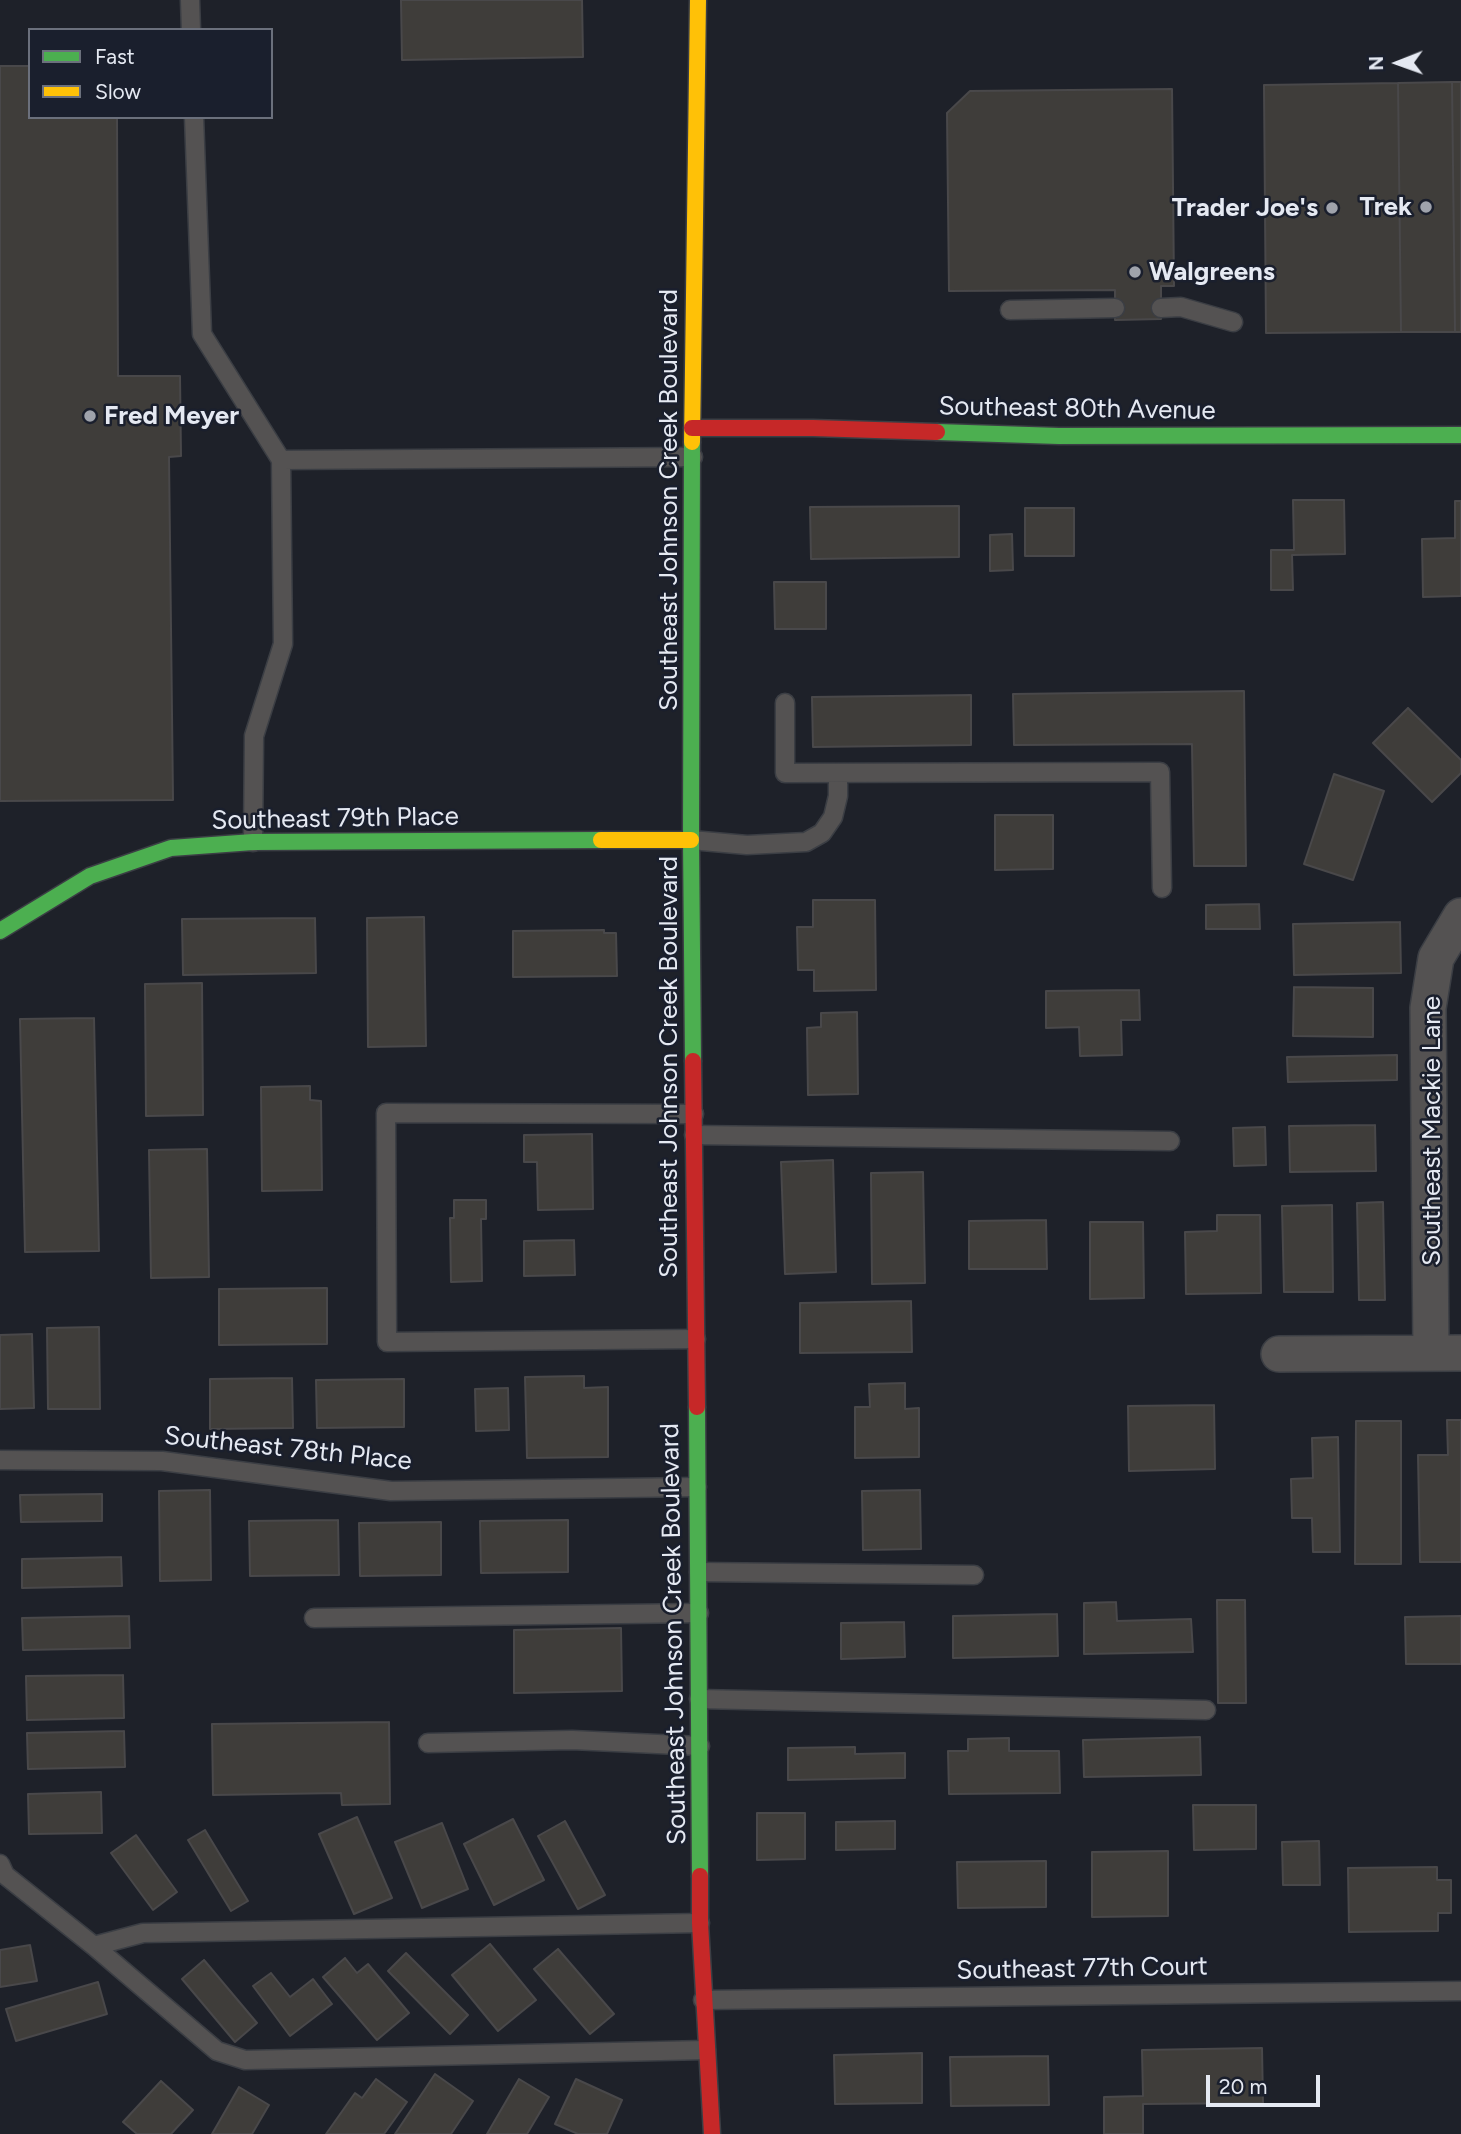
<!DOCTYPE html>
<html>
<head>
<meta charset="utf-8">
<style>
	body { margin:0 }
	#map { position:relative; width:1461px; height:2134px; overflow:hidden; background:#1e2129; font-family:Figtree,sans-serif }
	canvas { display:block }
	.legend { position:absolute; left:28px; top:28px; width:245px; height:91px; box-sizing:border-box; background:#1a1f2d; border:2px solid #6b707c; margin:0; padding:9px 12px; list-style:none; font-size:21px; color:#e5e9f2 }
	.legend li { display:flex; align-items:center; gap:14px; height:35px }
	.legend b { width:35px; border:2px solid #6b707c }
	.north { position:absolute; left:1363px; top:28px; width:70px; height:70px; -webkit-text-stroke:5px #1a1f2d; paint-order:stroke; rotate:269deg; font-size:19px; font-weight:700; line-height:28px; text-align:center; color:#e5e9f2 }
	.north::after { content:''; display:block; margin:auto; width:24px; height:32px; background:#e5e9f2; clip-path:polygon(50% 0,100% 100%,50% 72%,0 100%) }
	.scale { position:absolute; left:1206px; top:2075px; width:114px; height:32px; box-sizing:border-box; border:4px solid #e5e9f2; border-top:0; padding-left:9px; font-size:21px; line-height:24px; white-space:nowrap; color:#e5e9f2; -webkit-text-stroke:5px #1a1f2d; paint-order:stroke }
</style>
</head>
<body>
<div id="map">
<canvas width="1461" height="2134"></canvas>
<ul class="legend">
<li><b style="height:9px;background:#4caf50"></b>Fast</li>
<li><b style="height:9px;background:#ffc107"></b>Slow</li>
</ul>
<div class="north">N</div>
<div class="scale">20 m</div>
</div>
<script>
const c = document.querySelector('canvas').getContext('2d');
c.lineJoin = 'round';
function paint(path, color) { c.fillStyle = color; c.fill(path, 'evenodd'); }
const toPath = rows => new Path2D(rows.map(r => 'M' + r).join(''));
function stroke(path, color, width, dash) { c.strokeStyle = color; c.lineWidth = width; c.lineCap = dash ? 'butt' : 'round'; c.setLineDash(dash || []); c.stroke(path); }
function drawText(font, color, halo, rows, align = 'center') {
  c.font = font + ' Figtree,sans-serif'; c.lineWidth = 5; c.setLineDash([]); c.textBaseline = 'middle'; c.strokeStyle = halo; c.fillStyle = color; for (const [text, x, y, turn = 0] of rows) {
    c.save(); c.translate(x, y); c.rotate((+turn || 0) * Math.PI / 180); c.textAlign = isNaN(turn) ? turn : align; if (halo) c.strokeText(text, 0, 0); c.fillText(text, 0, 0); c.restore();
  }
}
const building = toPath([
	[401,0,582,0,583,57,402,60,401,0],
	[0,66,30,66,30,117,117,117,118,376,180,376,181,456,169,457,173,800,0,801,0,66],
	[1452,82,1455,332,1401,332,1398,83,1452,82],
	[1452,82,1461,82,1461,332,1455,332,1452,82],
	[1398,83,1401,332,1266,333,1264,85,1398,83],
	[1172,89,1174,286,1161,286,1161,319,1115,320,1115,290,949,291,947,113,970,91,1172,89],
	[1293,500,1344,500,1345,554,1292,555,1293,590,1271,590,1271,550,1294,550,1293,500],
	[1455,501,1461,501,1461,596,1423,597,1422,539,1455,538,1455,501],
	[959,506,959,557,811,559,810,507,959,506],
	[1025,508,1074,508,1074,556,1025,556,1025,508],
	[1012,534,1013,570,990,571,990,535,1012,534],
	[774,582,826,582,826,629,775,629,774,582],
	[1244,691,1246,866,1194,866,1192,744,1014,745,1013,694,1244,691],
	[971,695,971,745,813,747,812,697,971,695],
	[1408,708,1461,760,1461,773,1432,802,1373,743,1408,708],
	[1334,774,1384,791,1353,880,1304,864,1334,774],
	[995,815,1053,815,1053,869,995,870,995,815],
	[813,900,875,900,876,990,814,991,814,970,798,970,797,927,813,927,813,900],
	[1259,904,1260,929,1206,929,1206,905,1259,904],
	[424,917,426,1046,368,1047,367,918,424,917],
	[315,918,316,973,183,975,182,919,315,918],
	[1400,922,1401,973,1294,975,1293,924,1400,922],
	[604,930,604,933,616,933,617,976,513,977,513,931,604,930],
	[202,983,203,1115,146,1116,145,984,202,983],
	[1294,987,1373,988,1373,1037,1293,1036,1294,987],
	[1139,990,1140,1020,1121,1020,1122,1055,1080,1056,1079,1027,1046,1028,1046,991,1139,990],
	[857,1012,858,1094,808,1095,807,1028,821,1027,821,1013,857,1012],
	[94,1018,99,1251,25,1252,20,1019,94,1018],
	[1397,1055,1397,1080,1288,1082,1287,1057,1397,1055],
	[310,1086,310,1100,321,1101,322,1190,262,1191,261,1087,310,1086],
	[1375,1125,1376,1171,1290,1172,1289,1126,1375,1125],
	[1265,1127,1266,1165,1234,1166,1233,1128,1265,1127],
	[592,1134,593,1209,538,1210,537,1162,524,1162,524,1135,592,1134],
	[207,1149,209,1277,151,1278,149,1150,207,1149],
	[833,1160,836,1272,785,1274,781,1162,833,1160],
	[923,1172,925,1283,872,1284,871,1173,923,1172],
	[454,1200,486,1200,486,1219,481,1219,482,1281,451,1282,450,1218,454,1218,454,1200],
	[1383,1202,1385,1300,1359,1300,1357,1203,1383,1202],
	[1332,1205,1333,1292,1284,1292,1282,1206,1332,1205],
	[1217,1215,1260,1215,1261,1293,1186,1294,1185,1232,1217,1231,1217,1215],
	[1046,1220,1047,1269,969,1269,969,1221,1046,1220],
	[1090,1222,1143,1222,1144,1298,1090,1299,1090,1222],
	[574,1240,575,1275,524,1276,524,1241,574,1240],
	[327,1288,327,1344,219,1345,219,1289,327,1288],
	[911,1301,912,1352,800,1353,800,1303,911,1301],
	[99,1327,100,1409,48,1409,47,1328,99,1327],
	[32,1334,34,1408,0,1409,0,1335,32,1334],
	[584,1376,584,1388,608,1387,608,1457,527,1458,525,1377,584,1376],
	[292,1378,293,1428,210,1429,210,1379,292,1378],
	[404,1379,404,1427,317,1428,316,1380,404,1379],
	[905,1383,905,1409,919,1408,919,1457,855,1458,855,1407,870,1407,869,1384,905,1383],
	[508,1388,509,1430,476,1431,475,1389,508,1388],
	[1214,1405,1215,1469,1129,1471,1128,1406,1214,1405],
	[1447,1420,1461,1420,1461,1562,1420,1562,1418,1455,1448,1455,1447,1420],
	[1356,1421,1401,1421,1401,1564,1355,1564,1356,1421],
	[1338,1437,1340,1552,1313,1552,1312,1518,1292,1518,1291,1479,1313,1478,1312,1438,1338,1437],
	[210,1490,211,1580,160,1581,159,1491,210,1490],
	[920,1490,921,1549,863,1550,862,1491,920,1490],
	[102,1494,102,1521,21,1522,20,1495,102,1494],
	[338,1520,339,1575,250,1576,249,1521,338,1520],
	[568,1520,568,1572,481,1573,480,1521,568,1520],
	[441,1522,441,1575,360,1576,359,1523,441,1522],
	[121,1557,122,1586,22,1588,22,1559,121,1557],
	[1217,1600,1245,1600,1246,1703,1218,1703,1217,1600],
	[1116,1602,1117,1621,1191,1619,1193,1652,1084,1654,1084,1603,1116,1602],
	[1057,1614,1058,1656,953,1658,953,1616,1057,1614],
	[129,1616,130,1648,23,1650,22,1618,129,1616],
	[1461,1616,1461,1664,1406,1664,1405,1617,1461,1616],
	[904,1622,905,1657,841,1659,841,1623,904,1622],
	[621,1628,622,1691,514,1693,514,1630,621,1628],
	[123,1675,124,1718,27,1720,26,1676,123,1675],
	[389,1722,390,1804,342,1805,341,1793,213,1795,212,1724,389,1722],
	[124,1731,125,1767,28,1769,27,1733,124,1731],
	[1200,1737,1201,1775,1084,1777,1083,1740,1200,1737],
	[1009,1738,1009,1751,1059,1751,1060,1793,949,1794,948,1751,968,1751,968,1739,1009,1738],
	[855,1747,855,1754,905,1753,905,1778,788,1780,788,1748,855,1747],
	[101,1792,102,1833,29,1834,28,1794,101,1792],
	[1193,1805,1256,1805,1256,1849,1194,1850,1193,1805],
	[757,1813,805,1813,805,1859,757,1860,757,1813],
	[357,1817,392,1898,354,1914,319,1834,357,1817],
	[513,1819,544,1880,494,1905,464,1844,513,1819],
	[565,1821,605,1895,578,1909,538,1836,565,1821],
	[895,1821,895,1849,836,1850,836,1822,895,1821],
	[442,1823,468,1889,422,1908,395,1842,442,1823],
	[205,1830,248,1901,231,1911,188,1840,205,1830],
	[136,1835,177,1892,153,1910,111,1853,136,1835],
	[1319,1841,1320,1885,1283,1885,1282,1842,1319,1841],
	[1168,1851,1168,1916,1092,1917,1092,1852,1168,1851],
	[1046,1861,1046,1907,958,1908,957,1862,1046,1861],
	[1437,1867,1437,1880,1451,1880,1451,1913,1438,1913,1438,1931,1349,1932,1348,1868,1437,1867],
	[490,1944,536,2000,498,2031,452,1975,490,1944],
	[30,1945,37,1981,0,1987,0,1950,30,1945],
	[558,1949,614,2014,590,2034,534,1969,558,1949],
	[406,1953,468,2015,450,2034,388,1971,406,1953],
	[345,1958,357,1973,368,1964,409,2013,377,2040,323,1977,345,1958],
	[204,1960,257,2023,235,2042,182,1979,204,1960],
	[271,1973,290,1997,313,1979,332,2004,290,2036,253,1986,271,1973],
	[98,1982,107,2014,16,2041,6,2009,98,1982],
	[1262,2048,1263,2103,1143,2104,1143,2134,1104,2134,1104,2097,1143,2096,1142,2050,1262,2048],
	[922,2053,922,2103,835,2104,834,2055,922,2053],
	[1048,2056,1049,2105,951,2106,950,2057,1048,2056],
	[435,2074,473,2101,451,2134,395,2134,435,2074],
	[376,2079,407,2102,384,2134,326,2134,355,2093,362,2098,376,2079],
	[519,2079,549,2097,527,2134,487,2134,519,2079],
	[576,2079,622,2100,607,2134,578,2134,555,2124,576,2079],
	[161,2081,193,2110,171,2134,137,2134,123,2122,161,2081],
	[239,2087,269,2105,252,2134,212,2134,239,2087]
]);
paint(building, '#3f3d3a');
stroke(building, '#49484a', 2);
const lane = toPath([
	[190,0,191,30],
	[194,117,202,334,281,460,283,644,254,736,253,842],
	[1161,308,1181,307,1233,322],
	[1010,310,1115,308],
	[281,460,693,457],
	[785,703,785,773,1160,772,1162,888],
	[691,840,747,845,806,842,822,833,833,817,838,796,838,773],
	[694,1114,386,1113,387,1342,696,1339],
	[694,1135,1170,1141],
	[0,1460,162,1461,391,1491,697,1487],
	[699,1572,974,1575],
	[314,1618,699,1613],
	[699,1699,1206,1710],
	[428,1743,572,1740,700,1746],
	[0,1864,5,1875,94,1946,143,1933,700,1923],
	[94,1946,217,2051,245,2060,706,2050],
	[703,2000,1461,1991]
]);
const street = toPath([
	[1431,1353,1428,1008,1436,958,1461,916],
	[1279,1354,1461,1353]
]);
const fast = toPath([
	[937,432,1059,436,1461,435],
	[692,442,691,840,693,1061],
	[0,931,90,876,171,848,253,842,601,840],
	[697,1407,700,1876]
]);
const slow = toPath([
	[692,442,698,0],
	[601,840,691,840]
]);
const jam = toPath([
	[692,428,813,428,937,432],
	[693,1061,697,1407],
	[700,1876,700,1923,712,2134]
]);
stroke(lane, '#3b3e44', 21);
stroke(street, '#3b3e44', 38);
stroke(fast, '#3b3e44', 19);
stroke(slow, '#3b3e44', 19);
stroke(jam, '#3b3e44', 19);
stroke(lane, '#545252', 18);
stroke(street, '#545252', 35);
stroke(fast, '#4caf50', 16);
stroke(slow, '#ffc107', 16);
stroke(jam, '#c62828', 16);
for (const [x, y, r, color] of [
	[1426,207,7,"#9fa3ac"],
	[1332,208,7,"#9fa3ac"],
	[1135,272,7,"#9fa3ac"],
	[90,416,7,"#9fa3ac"]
]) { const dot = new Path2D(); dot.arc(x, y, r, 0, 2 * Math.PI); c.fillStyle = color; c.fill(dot); stroke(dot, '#1a1f2d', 2.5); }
drawText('bold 26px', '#e5e9f2', '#1a1f2d', [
	["Trek",1412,207],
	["Trader Joe's",1318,208],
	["Walgreens",1149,272,"left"],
	["Fred Meyer",104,416,"left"]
], 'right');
drawText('26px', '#e5e9f2', '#1a1f2d', [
	["Southeast 80th Avenue",1077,409,1],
	["Southeast Johnson Creek Boulevard",669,500,-90],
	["Southeast 79th Place",335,819,-1],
	["Southeast Johnson Creek Boulevard",669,1067,-90],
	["Southeast Mackie Lane",1432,1131,-90],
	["Southeast 78th Place",288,1449,6],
	["Southeast Johnson Creek Boulevard",674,1634,-91],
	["Southeast 77th Court",1082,1969,-1]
]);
</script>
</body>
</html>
